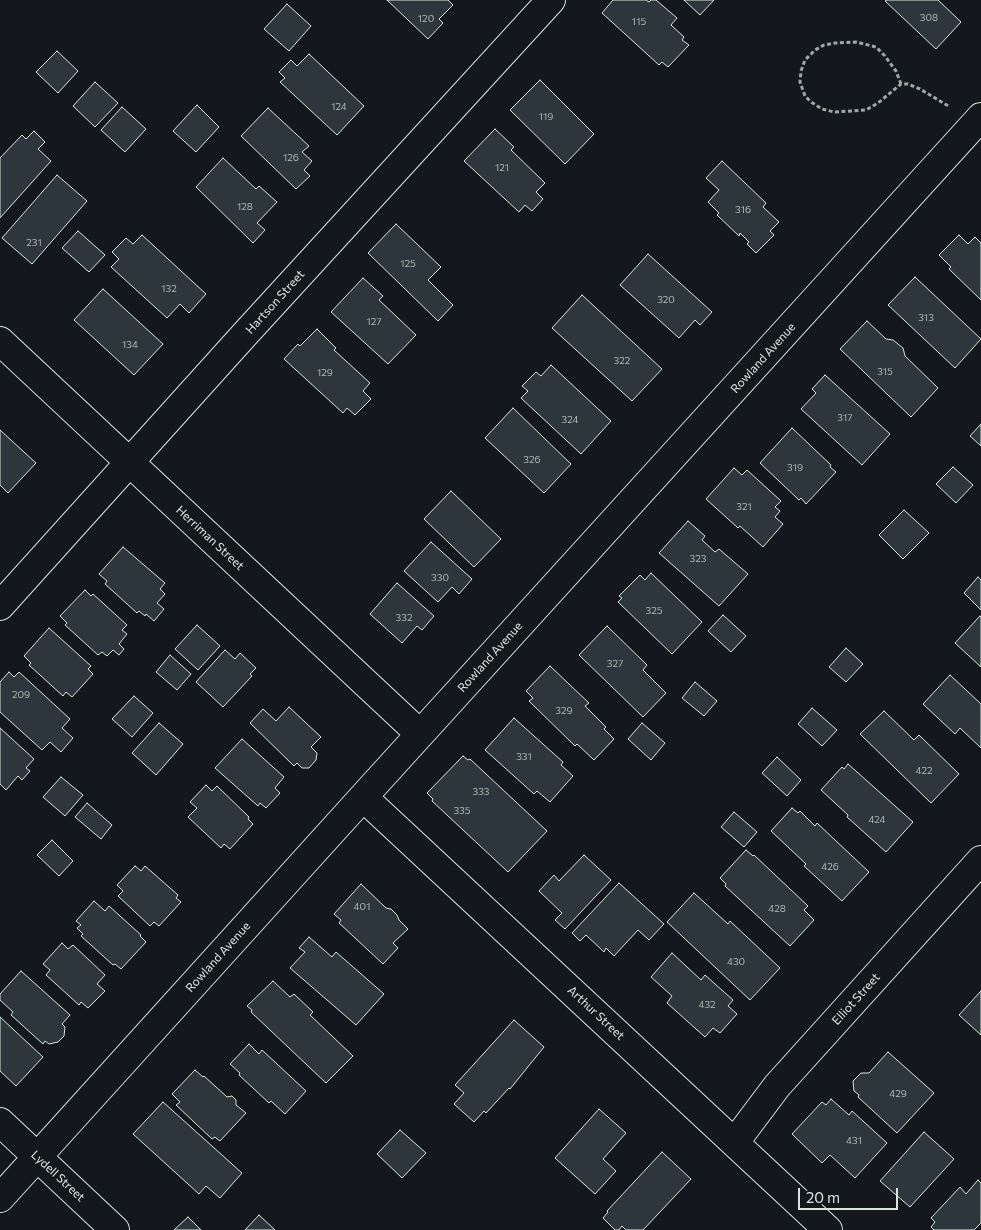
<!DOCTYPE html>
<html>
<head>
<meta charset="utf-8">
<style>
	body { margin:0 }
	#map { position:relative; width:981px; height:1230px; overflow:hidden; background:#14181c; font-family:Commissioner,sans-serif }
	canvas { display:block }
	.scale { position:absolute; left:798px; top:1188px; width:100px; height:22px; box-sizing:border-box; border:2px solid #d8e6dc; border-top:0; padding-left:6px; font-size:15px; line-height:18px; white-space:nowrap; color:#d8e6dc; -webkit-text-stroke:4px #14181c; paint-order:stroke }
</style>
</head>
<body>
<div id="map">
<canvas width="981" height="1230"></canvas>
<div class="scale">20 m</div>
</div>
<script>
const c = document.querySelector('canvas').getContext('2d');
c.lineJoin = 'round';
function paint(path, color) { c.fillStyle = color; c.fill(path, 'evenodd'); }
const toPath = rows => new Path2D(rows.map(r => 'M' + r).join(''));
function stroke(path, color, width, dash) { c.strokeStyle = color; c.lineWidth = width; c.lineCap = dash ? 'butt' : 'round'; c.setLineDash(dash || []); c.stroke(path); }
function drawText(font, color, halo, rows, align = 'center') {
  c.font = font + ' Commissioner,sans-serif'; c.lineWidth = 4; c.setLineDash([]); c.textBaseline = 'middle'; c.strokeStyle = halo; c.fillStyle = color; for (const [text, x, y, turn = 0] of rows) {
    c.save(); c.translate(x, y); c.rotate((+turn || 0) * Math.PI / 180); c.textAlign = isNaN(turn) ? turn : align; if (halo) c.strokeText(text, 0, 0); c.fillText(text, 0, 0); c.restore();
  }
}
const building = toPath([
	[387,0,448,0,453,5,439,19,443,23,428,39,387,0],
	[613,0,646,0,649,2,651,0,656,0,677,18,671,25,684,37,682,40,689,45,668,67,662,62,659,65,602,13,613,0],
	[684,0,714,0,700,15,684,0],
	[887,0,938,0,961,22,936,49,885,1,887,0],
	[287,4,311,26,289,51,264,29,287,4],
	[57,51,78,71,58,93,36,72,57,51],
	[309,54,364,106,337,135,280,82,285,78,279,72,291,60,297,66,309,54],
	[540,80,594,134,565,164,510,110,540,80],
	[95,82,118,103,95,127,73,106,95,82],
	[197,105,219,127,196,152,173,131,197,105],
	[122,107,146,129,125,152,101,130,122,107],
	[268,108,309,146,302,152,312,161,304,170,310,176,296,189,241,136,268,108],
	[495,129,514,147,511,150,545,183,536,192,543,199,532,211,525,205,519,212,464,161,495,129],
	[34,131,45,142,38,149,51,161,0,218,0,158,22,135,26,139,34,131],
	[223,158,256,189,259,186,277,202,257,223,265,230,253,243,196,187,223,158],
	[722,161,766,203,763,207,779,222,770,231,774,235,756,253,747,244,749,242,740,233,739,236,717,215,719,213,708,202,719,190,706,178,722,161],
	[57,175,87,201,32,264,2,238,57,175],
	[396,224,441,267,428,280,453,305,438,321,368,253,396,224],
	[78,231,105,255,89,272,62,248,78,231],
	[142,235,206,294,189,313,180,304,167,318,111,267,119,259,112,252,126,238,133,244,142,235],
	[959,235,968,244,975,237,981,243,981,300,949,269,951,267,939,255,959,235],
	[648,254,712,312,700,325,695,320,679,338,620,285,648,254],
	[915,277,981,339,955,368,888,305,915,277],
	[363,278,383,296,379,300,416,335,388,364,331,312,363,278],
	[103,289,163,344,134,375,74,320,103,289],
	[582,295,662,369,632,401,552,328,582,295],
	[867,321,886,339,893,340,903,348,905,356,938,388,911,417,840,349,867,321],
	[317,329,336,348,334,350,370,383,363,391,371,399,355,415,347,408,343,413,284,359,298,344,300,346,317,329],
	[551,365,611,421,581,454,521,398,528,391,522,386,536,372,541,376,551,365],
	[825,375,890,434,862,465,801,409,816,393,812,389,825,375],
	[513,408,571,464,544,493,485,438,513,408],
	[981,424,981,446,970,436,981,424],
	[792,428,831,465,830,467,836,472,806,504,801,498,799,500,760,463,792,428],
	[0,430,36,463,8,493,0,485,0,430],
	[953,467,973,485,956,503,936,484,953,467],
	[734,468,742,475,747,470,781,501,775,507,780,511,775,517,783,524,763,547,740,526,738,528,706,499,734,468],
	[451,491,501,539,474,567,424,519,451,491],
	[904,510,929,533,903,559,879,535,904,510],
	[688,521,705,536,702,540,715,552,719,549,748,574,719,606,659,553,688,521],
	[431,542,472,579,459,594,452,587,438,602,404,571,431,542],
	[123,547,165,583,160,589,165,594,157,603,164,609,154,621,146,614,145,616,139,611,137,613,105,584,107,581,99,574,123,547],
	[651,573,702,622,672,654,618,602,622,598,619,596,640,575,645,580,651,573],
	[978,577,981,580,981,610,964,593,978,577],
	[397,583,434,616,422,630,417,626,402,643,370,614,397,583],
	[85,590,91,596,93,594,127,625,122,630,127,634,119,644,124,649,119,655,113,650,107,656,102,652,98,655,65,625,67,623,60,616,85,590],
	[723,615,746,636,731,652,708,631,723,615],
	[980,616,981,617,981,667,955,643,980,616],
	[197,625,220,646,198,670,175,649,197,625],
	[607,626,647,665,643,670,666,693,643,717,579,655,607,626],
	[49,628,91,666,88,669,93,674,72,697,66,692,63,696,29,665,31,663,24,656,49,628],
	[846,648,863,664,846,682,829,667,846,648],
	[225,650,235,659,240,653,256,668,250,674,252,676,223,707,196,682,225,650],
	[170,655,191,674,177,690,156,672,170,655],
	[550,666,589,703,585,706,606,727,604,729,614,739,594,760,577,744,575,746,529,701,533,698,526,691,550,666],
	[9,672,14,677,19,672,70,719,62,728,73,738,61,752,50,742,42,750,0,712,0,682,9,672],
	[950,675,981,704,981,748,960,728,955,734,923,704,950,675],
	[695,682,717,701,704,716,682,698,695,682],
	[134,696,153,713,132,737,112,719,134,696],
	[289,707,321,737,311,747,317,753,316,760,309,768,302,768,297,763,294,766,250,723,263,709,276,721,289,707],
	[812,708,837,730,822,746,798,724,812,708],
	[884,711,914,740,919,735,959,774,931,803,860,734,884,711],
	[514,718,563,762,561,765,573,776,550,802,537,791,534,794,485,750,514,718],
	[159,723,183,744,156,775,132,753,159,723],
	[642,723,665,743,651,760,628,739,642,723],
	[0,728,34,759,26,768,30,771,22,780,18,776,6,790,0,784,0,728],
	[242,739,284,777,275,788,280,793,266,808,260,803,258,806,215,768,242,739],
	[463,756,468,760,470,759,547,831,508,872,432,801,433,799,427,793,463,756],
	[777,757,801,780,787,796,762,773,777,757],
	[848,764,913,822,886,852,847,817,848,815,821,790,842,767,844,769,848,764],
	[61,777,83,795,65,816,43,797,61,777],
	[206,785,212,791,217,786,249,817,248,819,253,824,230,849,224,844,221,848,188,817,197,808,190,802,206,785],
	[87,803,112,825,101,839,75,817,87,803],
	[792,808,798,813,800,811,815,826,817,823,869,872,842,901,804,866,806,864,771,831,792,808],
	[734,812,757,832,744,847,721,827,734,812],
	[52,840,73,861,59,876,37,855,52,840],
	[746,850,753,856,754,855,808,906,804,910,814,920,790,946,725,886,726,884,720,878,746,850],
	[584,855,611,880,565,929,555,920,562,913,539,891,554,875,559,881,584,855],
	[135,866,141,871,145,866,178,895,176,898,181,902,159,926,154,922,150,926,118,896,123,891,117,885,135,866],
	[619,883,664,924,649,940,638,930,614,956,606,948,604,952,586,935,580,941,572,933,619,883],
	[361,884,386,908,391,909,397,915,399,920,408,929,393,943,398,948,383,964,339,923,341,920,334,914,361,884],
	[694,893,728,924,730,921,780,968,750,1000,667,922,694,893],
	[94,901,105,911,109,906,141,935,140,936,146,942,121,969,115,964,113,965,81,936,83,934,77,928,81,925,76,921,94,901],
	[309,937,332,957,336,952,384,994,356,1025,290,968,305,952,299,948,309,937],
	[62,943,68,949,73,945,105,975,97,984,105,991,88,1008,81,1002,79,1005,46,975,50,970,43,964,62,943],
	[672,953,701,980,705,975,733,1000,728,1006,737,1014,720,1033,713,1028,705,1037,667,1003,672,996,651,977,672,953],
	[21,971,70,1015,62,1024,65,1027,64,1036,58,1042,49,1044,45,1041,43,1044,11,1015,13,1012,0,1000,0,994,21,971],
	[273,981,290,997,294,994,313,1012,310,1015,353,1056,326,1083,251,1012,252,1010,247,1006,273,981],
	[981,991,981,1035,959,1015,981,991],
	[0,1017,43,1057,16,1086,0,1071,0,1017],
	[514,1020,544,1047,510,1089,509,1088,486,1113,484,1111,474,1122,454,1104,464,1093,455,1085,514,1020],
	[249,1044,259,1054,262,1050,306,1091,285,1114,271,1101,269,1103,239,1075,240,1073,230,1064,249,1044],
	[888,1052,934,1093,897,1133,858,1097,859,1095,854,1091,853,1081,861,1073,869,1073,888,1052],
	[195,1070,203,1077,204,1076,227,1097,232,1096,236,1100,236,1105,246,1113,220,1141,215,1137,212,1139,176,1105,180,1102,172,1094,195,1070],
	[831,1099,849,1115,852,1111,887,1143,855,1178,830,1155,822,1163,792,1134,822,1102,826,1105,831,1099],
	[163,1102,242,1173,220,1198,206,1186,199,1194,133,1134,163,1102],
	[599,1109,626,1133,603,1159,616,1171,595,1194,555,1158,599,1109],
	[400,1130,426,1153,402,1178,377,1154,400,1130],
	[924,1132,954,1159,910,1207,880,1181,924,1132],
	[662,1152,691,1179,643,1230,626,1230,622,1226,619,1230,615,1230,603,1218,608,1212,607,1211,662,1152],
	[978,1180,981,1183,981,1223,974,1230,934,1230,931,1227,935,1222,931,1218,960,1187,966,1194,978,1180],
	[259,1215,275,1230,245,1230,259,1215],
	[188,1217,201,1230,174,1230,188,1217]
]);
paint(building, '#2c363c');
stroke(building, '#d8e6dc', 1);
const minor = toPath([
	[0,341,420,734],
	[0,606,246,333,551,0],
	[363,797,828,1230],
	[0,1122,115,1230],
	[735,1142,777,1086,981,860],
	[0,1198,363,797,981,117]
]);
stroke(minor, '#d8e6dc', 30);
stroke(toPath([
	[901,84,896,71,885,56,876,47,856,42,835,43,824,45,815,50,805,60,801,71,800,82,805,96,811,102,822,109,834,112,866,110,878,103,901,84,908,84,920,89,950,107]
]), '#9da8a2', 3, [4, 2.5]);
stroke(minor, '#14181c', 28);
drawText('10px', '#adbab4', null, [
	["308",929,18],
	["120",426,19],
	["115",639,22],
	["124",339,107],
	["119",546,117],
	["126",291,158],
	["121",502,168],
	["128",245,207],
	["316",743,210],
	["231",34,243],
	["125",408,264],
	["132",169,289],
	["320",666,300],
	["313",926,318],
	["127",374,322],
	["134",130,345],
	["322",622,361],
	["315",885,372],
	["129",325,373],
	["317",845,418],
	["324",570,420],
	["326",532,460],
	["319",795,468],
	["321",744,507],
	["323",698,559],
	["330",440,578],
	["325",654,611],
	["332",404,618],
	["327",615,664],
	["209",21,695],
	["329",564,711],
	["331",524,757],
	["422",924,771],
	["333",481,792],
	["335",462,811],
	["424",877,820],
	["426",830,867],
	["401",362,907],
	["428",777,909],
	["430",736,962],
	["432",707,1005],
	["429",898,1094],
	["431",854,1141]
]);
drawText('12px', '#d8e6dc', '#14181c', [
	["Hartson Street",275,302,-48],
	["Rowland Avenue",763,358,-48],
	["Herriman Street",210,538,43],
	["Rowland Avenue",490,657,-48],
	["Rowland Avenue",218,957,-48],
	["Elliot Street",856,999,-48],
	["Arthur Street",596,1013,43],
	["Lydell Street",58,1176,43]
]);
</script>
</body>
</html>
